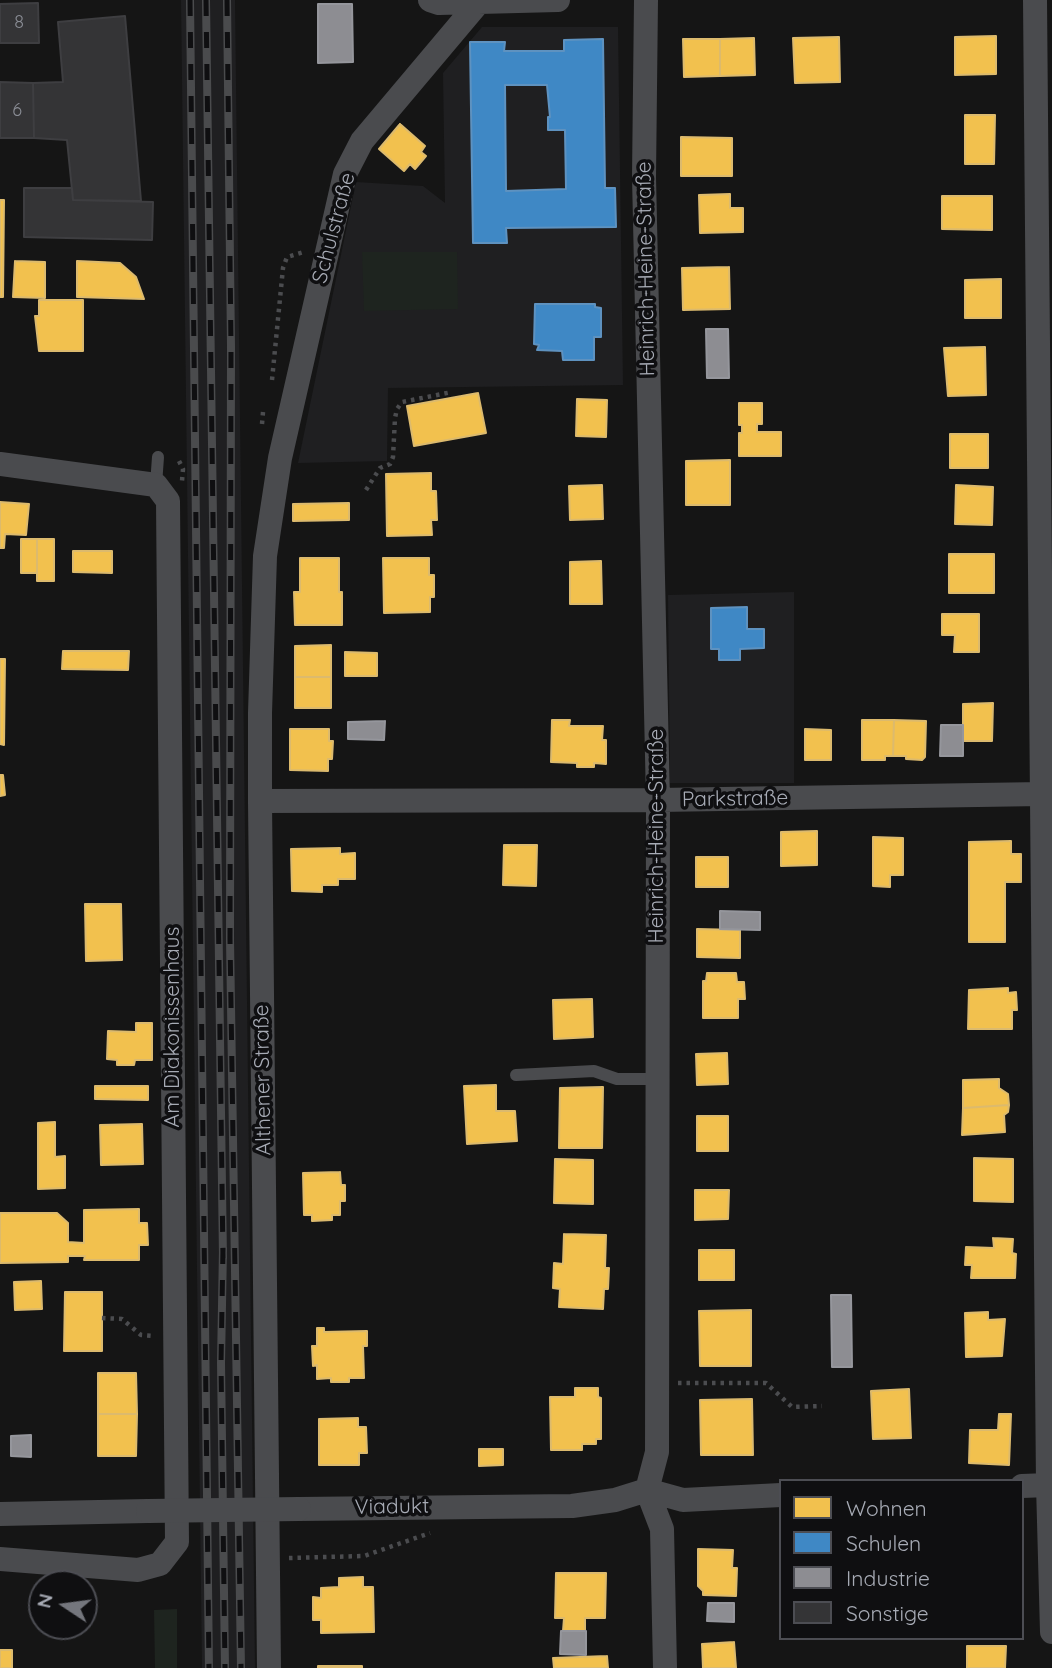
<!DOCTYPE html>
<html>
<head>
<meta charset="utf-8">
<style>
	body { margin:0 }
	#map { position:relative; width:1052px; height:1668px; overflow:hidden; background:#151515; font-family:Quicksand,sans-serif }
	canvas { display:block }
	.legend { position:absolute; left:779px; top:1479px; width:245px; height:161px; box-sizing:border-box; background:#0f0f11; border:2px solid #4c4d53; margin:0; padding:9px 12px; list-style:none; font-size:21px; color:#a7abb5 }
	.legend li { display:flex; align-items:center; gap:14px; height:35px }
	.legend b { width:35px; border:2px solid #4c4d53 }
	.north { position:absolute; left:28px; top:1570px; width:70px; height:70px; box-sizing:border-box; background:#0f0f11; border:2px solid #4c4d53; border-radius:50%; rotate:283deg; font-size:19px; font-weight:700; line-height:28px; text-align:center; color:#a7abb5 }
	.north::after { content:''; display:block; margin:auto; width:24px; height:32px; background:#74767d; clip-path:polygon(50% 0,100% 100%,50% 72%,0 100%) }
</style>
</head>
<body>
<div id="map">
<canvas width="1052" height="1668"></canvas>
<ul class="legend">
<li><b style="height:19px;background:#f2c14e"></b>Wohnen</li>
<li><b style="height:19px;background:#3f88c5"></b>Schulen</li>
<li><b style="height:19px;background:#8d8d92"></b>Industrie</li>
<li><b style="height:19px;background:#343436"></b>Sonstige</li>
</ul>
<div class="north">N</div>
</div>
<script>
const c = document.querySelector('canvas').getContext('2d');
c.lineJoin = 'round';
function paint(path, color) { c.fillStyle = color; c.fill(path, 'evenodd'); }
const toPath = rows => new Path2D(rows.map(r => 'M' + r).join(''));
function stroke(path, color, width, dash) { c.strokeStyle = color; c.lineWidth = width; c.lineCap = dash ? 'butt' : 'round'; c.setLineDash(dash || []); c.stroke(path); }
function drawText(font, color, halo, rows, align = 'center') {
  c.font = font + ' Quicksand,sans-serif'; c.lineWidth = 7; c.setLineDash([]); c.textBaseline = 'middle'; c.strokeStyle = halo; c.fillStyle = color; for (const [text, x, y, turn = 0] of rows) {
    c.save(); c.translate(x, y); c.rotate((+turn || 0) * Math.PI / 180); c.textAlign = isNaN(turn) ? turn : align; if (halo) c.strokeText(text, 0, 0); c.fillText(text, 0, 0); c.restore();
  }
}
paint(toPath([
	[181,0,235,0,255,1668,202,1668],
	[482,27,618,27,623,385,388,388,387,461,298,463,356,182,423,186,445,203,443,73],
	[794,592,794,783,670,783,668,595]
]), '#1f1f21');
paint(toPath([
	[362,252,457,252,458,309,364,311],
	[177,1609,177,1668,155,1668,154,1610]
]), '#1e241f');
const homes = toPath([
	[996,36,996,74,955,75,955,37,996,36],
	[839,37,840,82,795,83,793,38,839,37],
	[754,38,755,75,720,76,720,39,754,38],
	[683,39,720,39,720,76,684,77,683,39],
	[965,115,995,115,994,164,965,164,965,115],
	[400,124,425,146,421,152,426,156,415,169,410,164,404,171,379,149,400,124],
	[681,137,732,138,732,176,681,176,681,137],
	[730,194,730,208,743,208,743,232,700,233,699,195,730,194],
	[942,196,992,196,992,230,942,229,942,196],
	[0,200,4,200,3,297,0,297,0,200],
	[15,261,45,262,45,298,13,297,15,261],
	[77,261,120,263,136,277,144,299,77,297,77,261],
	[729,267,730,309,683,310,682,268,729,267],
	[1001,279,1001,318,965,318,965,280,1001,279],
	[39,300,83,300,83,351,39,351,35,316,39,316,39,300],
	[985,347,986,395,948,396,944,348,985,347],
	[478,393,486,433,414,446,407,406,478,393],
	[577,399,607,400,606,437,576,436,577,399],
	[739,403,762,403,762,424,757,424,757,432,781,432,781,456,739,456,739,433,742,433,742,425,739,425,739,403],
	[950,434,988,434,988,468,950,468,950,434],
	[730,460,730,505,686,505,686,461,730,460],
	[431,473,431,491,436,491,437,520,431,520,432,535,387,536,386,474,431,473],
	[602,485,603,519,570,520,569,486,602,485],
	[956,485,993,487,992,525,955,524,956,485],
	[0,502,29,504,26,535,5,534,4,548,0,548,0,502],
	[349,503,349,520,293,521,293,504,349,503],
	[21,539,37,539,37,573,21,573,21,539],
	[37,539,54,539,54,581,37,581,37,539],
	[73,551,112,551,112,573,73,572,73,551],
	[949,554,994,554,994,593,949,593,949,554],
	[300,558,339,558,339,592,342,592,342,625,295,625,294,592,300,592,300,558],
	[383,558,429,558,429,575,434,575,434,597,430,597,430,612,384,613,383,558],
	[601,561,602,604,570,604,570,562,601,561],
	[942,614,979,614,979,652,954,652,955,635,942,635,942,614],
	[331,645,331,677,295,677,295,646,331,645],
	[63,651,129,651,128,670,62,669,63,651],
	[345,652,377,653,377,676,345,676,345,652],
	[0,659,5,659,4,745,0,744,0,659],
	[295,677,331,677,331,708,295,708,295,677],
	[993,703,992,741,963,741,963,704,993,703],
	[552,720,570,720,569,726,603,726,602,740,606,740,606,764,594,763,594,767,577,767,577,763,551,762,552,720],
	[862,720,894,720,893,756,885,756,885,760,862,760,862,720],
	[894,720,926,721,925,757,922,760,906,759,906,756,893,756,894,720],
	[290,729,329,729,329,741,333,741,332,759,328,759,328,771,290,770,290,729],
	[805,729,831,730,831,760,805,760,805,729],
	[0,775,3,775,5,795,0,796,0,775],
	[817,831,817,865,781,866,781,832,817,831],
	[873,837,903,838,903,875,890,875,890,887,873,886,873,837],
	[1011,841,1011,854,1021,854,1021,882,1005,882,1005,942,969,942,969,842,1011,841],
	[504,845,537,845,536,886,503,885,504,845],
	[340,848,340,854,355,853,355,879,338,879,338,885,322,885,322,892,292,891,291,849,340,848],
	[696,857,728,857,728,887,696,887,696,857],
	[85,904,121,904,122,960,86,961,85,904],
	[697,929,740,930,740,958,697,957,697,929],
	[707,973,736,973,737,982,744,982,745,999,738,999,738,1018,703,1018,703,981,706,981,707,973],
	[1008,988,1008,993,1016,992,1017,1010,1012,1010,1012,1029,968,1029,969,990,1008,988],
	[592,999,593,1037,554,1039,553,1000,592,999],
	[136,1023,152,1023,152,1060,135,1060,134,1065,117,1065,117,1060,107,1059,108,1031,136,1032,136,1023],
	[727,1053,728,1084,697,1085,696,1054,727,1053],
	[999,1079,999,1088,1008,1094,1009,1105,963,1108,963,1080,999,1079],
	[496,1085,496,1111,515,1111,517,1141,467,1144,464,1086,496,1085],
	[95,1086,148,1086,148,1100,95,1099,95,1086],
	[603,1087,602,1148,559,1148,560,1088,603,1087],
	[1009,1105,1008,1112,1004,1115,1005,1132,962,1135,963,1108,1009,1105],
	[697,1116,728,1116,728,1151,697,1151,697,1116],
	[55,1122,55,1157,65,1156,65,1188,38,1189,38,1123,55,1122],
	[142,1124,143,1164,101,1165,100,1125,142,1124],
	[974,1158,1013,1159,1013,1202,974,1201,974,1158],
	[555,1159,593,1160,593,1204,554,1203,555,1159],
	[340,1172,341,1185,345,1185,345,1201,340,1201,340,1215,332,1215,332,1220,312,1221,312,1215,304,1215,303,1173,340,1172],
	[695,1190,729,1190,728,1219,695,1220,695,1190],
	[139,1209,139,1223,147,1223,148,1245,139,1245,139,1260,84,1260,85,1256,68,1256,68,1262,0,1263,0,1213,57,1213,68,1223,68,1242,84,1243,84,1210,139,1209],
	[564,1234,606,1235,605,1268,609,1268,608,1289,604,1289,603,1309,559,1307,560,1289,553,1288,554,1263,563,1264,564,1234],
	[993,1238,1013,1239,1012,1253,1016,1254,1015,1278,971,1278,972,1265,965,1265,966,1247,994,1248,993,1238],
	[699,1250,734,1250,734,1280,699,1280,699,1250],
	[41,1281,42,1309,15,1310,14,1282,41,1281],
	[65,1292,102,1292,102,1351,64,1351,65,1292],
	[751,1310,751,1366,700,1366,699,1311,751,1310],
	[988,1312,988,1320,1005,1319,1002,1356,966,1357,965,1313,988,1312],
	[317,1328,324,1328,324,1332,367,1331,367,1346,363,1346,364,1378,349,1378,349,1382,331,1382,331,1378,317,1379,317,1365,313,1366,312,1346,317,1346,317,1328],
	[98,1373,136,1373,137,1414,98,1414,98,1373],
	[575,1388,598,1388,598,1397,601,1398,601,1439,596,1439,596,1444,582,1444,582,1450,551,1450,550,1397,575,1397,575,1388],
	[909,1389,911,1438,873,1439,871,1391,909,1389],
	[752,1399,753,1455,701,1455,700,1400,752,1399],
	[98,1414,137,1414,136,1456,98,1456,98,1414],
	[999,1414,1011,1414,1009,1465,969,1463,970,1430,998,1430,999,1414],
	[358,1418,358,1427,366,1427,367,1453,359,1453,359,1465,319,1465,319,1419,358,1418],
	[479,1449,503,1449,503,1465,479,1466,479,1449],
	[698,1549,733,1550,732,1568,737,1568,736,1596,703,1595,703,1591,698,1586,698,1549],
	[556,1573,606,1573,605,1618,585,1618,585,1631,563,1631,564,1618,555,1618,556,1573],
	[363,1577,363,1587,373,1587,374,1632,321,1633,321,1620,313,1620,313,1597,321,1598,321,1588,339,1587,339,1578,363,1577],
	[734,1642,736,1668,703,1668,702,1644,734,1642],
	[967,1646,1006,1646,1005,1668,967,1668,967,1646],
	[0,1650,12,1650,12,1668,0,1668,0,1650],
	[607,1656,608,1668,554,1668,553,1658,607,1656],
	[318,1666,362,1666,362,1668,318,1668,318,1666]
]);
paint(homes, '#f2c14e');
stroke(homes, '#dcba6d', 2);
const schools = toPath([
	[603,39,605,188,615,188,616,227,506,228,507,243,473,243,470,42,505,42,504,51,564,51,564,40,603,39],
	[505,85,547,85,550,117,548,117,548,130,565,130,566,189,506,191,505,85],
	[535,304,595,304,595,307,601,308,601,337,594,337,594,360,563,360,562,351,537,350,539,345,534,344,535,304],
	[747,607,747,629,764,629,764,648,740,649,740,660,719,660,719,649,711,649,711,608,747,607]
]);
paint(schools, '#3f88c5');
stroke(schools, '#5e92c0', 2);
const industry = toPath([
	[318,4,352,4,353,62,318,63,318,4],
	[706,329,728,329,729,378,707,378,706,329],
	[385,721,384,740,348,739,348,722,385,721],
	[941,725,963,725,963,756,940,756,941,725],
	[720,911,760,912,760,930,720,929,720,911],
	[831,1295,851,1295,852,1367,832,1367,831,1295],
	[31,1435,31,1457,11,1456,11,1436,31,1435],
	[708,1603,734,1603,734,1622,707,1621,708,1603],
	[561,1631,586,1631,586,1655,560,1654,561,1631]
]);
paint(industry, '#8d8d92');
stroke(industry, '#95969c', 2);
const building = toPath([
	[38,3,39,43,0,43,0,4,38,3],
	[125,16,141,201,73,200,67,140,34,138,33,83,63,82,58,22,125,16],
	[0,82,33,83,34,138,0,138,0,82],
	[24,188,72,188,73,200,153,202,152,240,24,237,24,188]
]);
paint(building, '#343436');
stroke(building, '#3e3e41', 2);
stroke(toPath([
	[272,380,283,268,287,257,304,252],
	[262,424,263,412],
	[179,461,183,469,182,481],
	[366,490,380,468,390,464,393,457,395,418,397,409,402,402,452,392],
	[102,1318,122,1319,141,1335,154,1336],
	[678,1383,766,1383,792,1407,822,1406],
	[289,1558,364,1556,430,1533]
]), '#4b4c4f', 4.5, [3.5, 5]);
stroke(toPath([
	[156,485,158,457],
	[516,1075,594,1071,617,1079,658,1079]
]), '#4a4b4e', 12);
stroke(toPath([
	[430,0,439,3,558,0],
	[646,0,644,177,658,800,657,1452,647,1490,662,1529,665,1668],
	[1035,0,1048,1485,1052,1632],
	[0,464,156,485,168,501,177,1542,160,1564,138,1570,0,1559],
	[260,801,658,800,1042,794],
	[1022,1486,1048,1485],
	[299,1509,572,1506,615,1500,647,1490,683,1500,781,1495],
	[0,1514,148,1511],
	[269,1668,260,801,260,713,265,556,280,458,345,174,362,141,479,2]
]), '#4a4b4e', 24);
const rail = toPath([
	[190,0,209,1668],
	[206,0,223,1258],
	[227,0,231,346,230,939,241,1668],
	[223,1248,221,1363,225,1668]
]);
stroke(rail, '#4a4b4d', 8);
stroke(rail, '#0f0f11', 5, [16]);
stroke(toPath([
	[148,1511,299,1509]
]), '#4a4b4e', 24);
drawText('18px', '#8a8d95', null, [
	["8",19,23],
	["6",17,111]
]);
drawText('21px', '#a7abb5', '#0f0f11', [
	["Schulstraße",334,228,-75],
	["Heinrich-Heine-Straße",646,269,-91],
	["Parkstraße",735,799,-1],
	["Heinrich-Heine-Straße",657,836,-90],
	["Am Diakonissenhaus",173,1027,-90],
	["Althener Straße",263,1080,-91],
	["Viadukt",392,1507,-1]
]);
</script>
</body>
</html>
